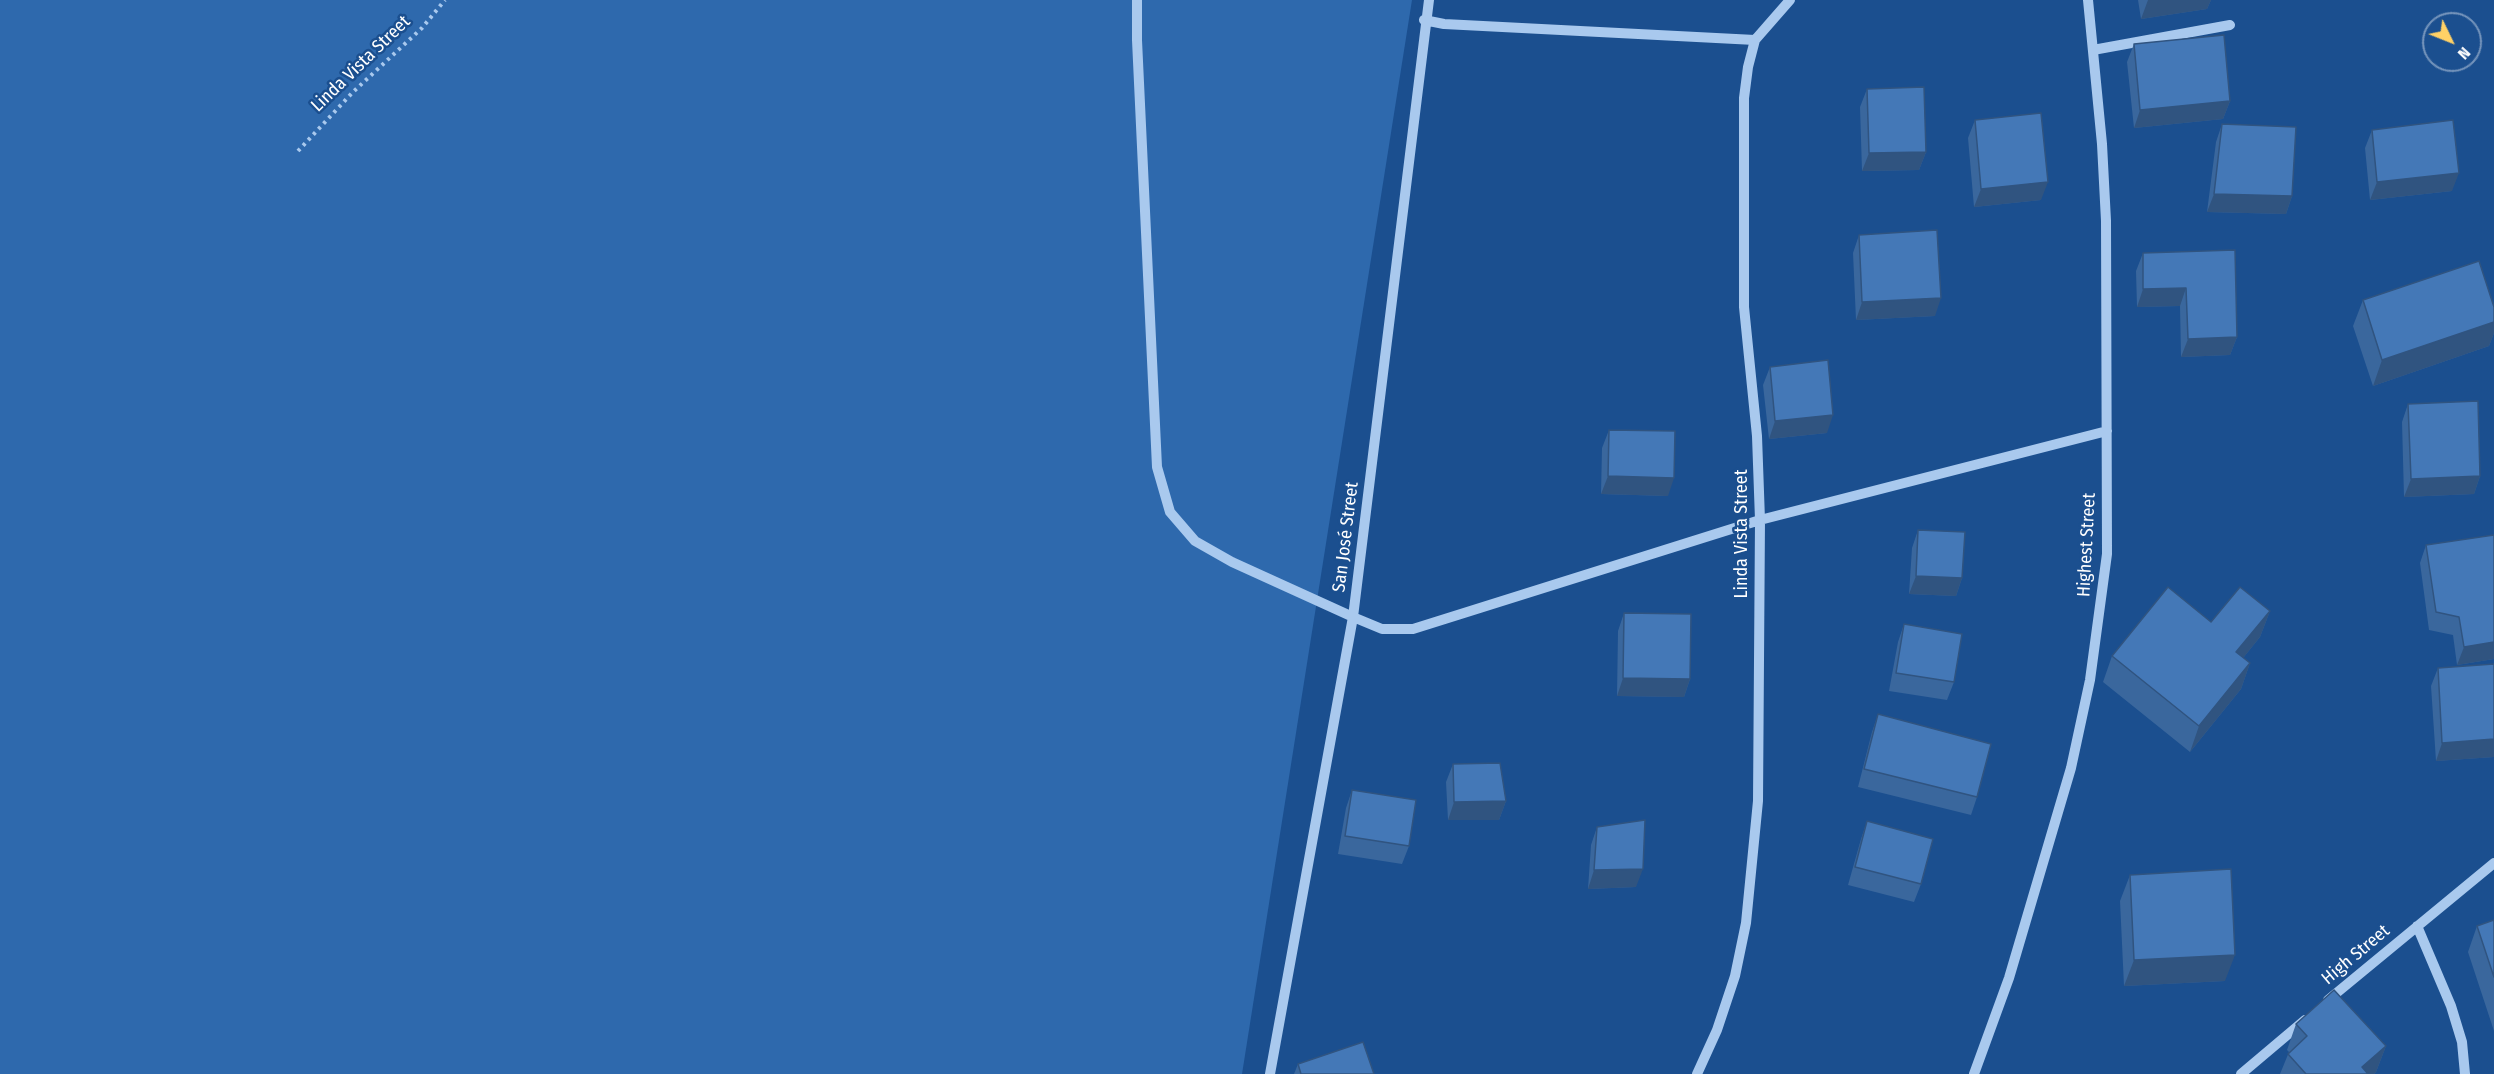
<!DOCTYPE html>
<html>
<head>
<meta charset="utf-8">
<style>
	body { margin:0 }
	#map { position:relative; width:2494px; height:1074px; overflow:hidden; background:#1b4f8f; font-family:"Fira Sans Condensed",sans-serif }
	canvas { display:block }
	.north { position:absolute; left:2422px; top:12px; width:60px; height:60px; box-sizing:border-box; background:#1b4f8f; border:2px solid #7695bc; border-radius:50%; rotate:133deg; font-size:16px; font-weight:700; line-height:24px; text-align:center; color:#fff }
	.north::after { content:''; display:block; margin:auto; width:21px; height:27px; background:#ffd166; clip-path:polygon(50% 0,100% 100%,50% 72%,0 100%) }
</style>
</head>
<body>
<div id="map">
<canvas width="2494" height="1074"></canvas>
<div class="north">N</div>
</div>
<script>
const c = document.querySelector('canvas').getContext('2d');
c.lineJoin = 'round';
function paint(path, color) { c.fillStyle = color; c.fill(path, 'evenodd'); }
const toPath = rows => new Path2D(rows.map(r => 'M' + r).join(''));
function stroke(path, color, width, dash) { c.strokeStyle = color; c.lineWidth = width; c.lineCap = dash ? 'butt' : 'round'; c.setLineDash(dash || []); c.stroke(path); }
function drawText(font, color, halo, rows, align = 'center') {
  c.font = font + ' "Fira Sans Condensed",sans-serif'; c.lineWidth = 5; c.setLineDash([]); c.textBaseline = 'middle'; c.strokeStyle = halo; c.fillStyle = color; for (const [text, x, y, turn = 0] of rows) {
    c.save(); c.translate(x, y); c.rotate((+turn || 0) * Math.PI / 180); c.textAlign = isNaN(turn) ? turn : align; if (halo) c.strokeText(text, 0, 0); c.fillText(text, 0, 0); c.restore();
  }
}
paint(toPath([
	[0,0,1412,0,1242,1074,0,1074]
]), '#2e69ad');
stroke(toPath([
	[298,151,353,92,422,28,445,0]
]), '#a9c9ee', 4, [3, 4.5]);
stroke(toPath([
	[1137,0,1137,40,1157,467,1170,512,1195,541,1232,562,1353,617,1382,629,1413,629,1760,520,2107,431],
	[1424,20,1444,24,1755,40],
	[2093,50,2230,25],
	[2417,926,2451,1006,2462,1042,2465,1074],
	[2328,1000,2494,863],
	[1270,1074,1353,617,1429,0],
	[1697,1074,1717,1030,1735,976,1746,923,1758,801,1760,520,1757,436,1744,307,1744,98,1748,67,1755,40,1790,0],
	[1974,1074,2009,978,2071,768,2090,680,2107,554,2106,221,2102,144,2088,0],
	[2241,1074,2305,1020]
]), '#a9c9ee', 10);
paint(toPath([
	[2138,0,2211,0,2207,9,2141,19],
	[2134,44,2230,101,2223,119,2134,128,2127,62],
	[1867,89,1926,152,1919,170,1862,171,1860,107],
	[1975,120,2041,200,1974,207,1968,138],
	[2222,124,2292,196,2286,214,2207,212,2216,142],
	[2372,130,2452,191,2370,200,2365,148],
	[1859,235,1935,316,1856,320,1853,253],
	[2235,250,2237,337,2230,355,2181,357,2180,306,2137,307,2136,271,2143,253],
	[2363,300,2494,307,2494,333,2489,346,2373,386,2353,326],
	[1770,367,1827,433,1769,439,1763,385],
	[2408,404,2480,476,2474,494,2404,497,2402,422],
	[1609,430,1668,496,1601,494,1602,448],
	[1918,530,1962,578,1956,596,1909,594,1912,548],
	[2426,545,2494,659,2457,665,2453,635,2429,630,2420,563],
	[2270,611,2260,637,2243,658,2250,663,2241,689,2190,752,2103,682,2112,656,2211,622],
	[1624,613,1690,679,1684,697,1617,696,1618,631],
	[1904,624,1954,682,1947,700,1889,691,1898,642],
	[2438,668,2494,757,2436,761,2431,686],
	[1878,714,1977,797,1971,815,1858,787,1872,732],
	[1453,764,1506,801,1499,820,1448,820,1446,782],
	[1352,790,1409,846,1402,864,1338,854,1346,808],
	[1867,821,1921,884,1914,902,1848,885,1861,839],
	[1597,827,1636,887,1588,889,1591,845],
	[2130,875,2225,981,2124,986,2120,901],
	[2494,920,2494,1031,2468,952,2477,926],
	[2296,1024,2386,1046,2376,1072,2374,1074,2280,1074,2289,1052,2287,1050],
	[1298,1064,1374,1074,1294,1074]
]), '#3a679d');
paint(toPath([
	[2148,0,2211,0,2207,9,2141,19],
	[2230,101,2223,119,2134,128,2140,110],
	[1926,152,1919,170,1862,171,1869,153],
	[2459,173,2452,191,2370,200,2377,182],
	[2048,182,2041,200,1974,207,1981,189],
	[2214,194,2292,196,2286,214,2207,212],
	[2186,288,2180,306,2137,307,2143,289],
	[1941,298,1935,316,1856,320,1862,302],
	[2494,322,2494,333,2489,346,2373,386,2382,360],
	[2237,337,2230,355,2181,357,2188,339],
	[1833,415,1827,433,1769,439,1775,421],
	[1608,476,1674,478,1668,496,1601,494],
	[2480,476,2474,494,2404,497,2411,479],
	[1916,576,1962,578,1956,596,1909,594],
	[2270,611,2260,637,2227,678,2236,652],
	[2494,642,2494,659,2457,665,2464,647],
	[2250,663,2241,689,2190,752,2199,726],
	[1623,678,1690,679,1684,697,1617,696],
	[2494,739,2494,757,2436,761,2442,743],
	[1506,801,1499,820,1448,820,1454,802],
	[1643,869,1636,887,1588,889,1594,870],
	[2235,955,2225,981,2124,986,2134,960],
	[2386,1046,2376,1072,2374,1074,2360,1074,2362,1067]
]), '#305480');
const building = toPath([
	[2224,35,2230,101,2140,110,2134,44,2224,35],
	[1924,87,1926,152,1869,153,1867,89,1924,87],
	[2041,113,2048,182,1981,189,1975,120,2041,113],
	[2453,120,2459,173,2377,182,2372,130,2453,120],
	[2222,124,2296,127,2292,196,2214,194,2222,124],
	[1937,230,1941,298,1862,302,1859,235,1937,230],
	[2235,250,2237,337,2188,339,2186,288,2143,289,2143,253,2235,250],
	[2479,261,2494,307,2494,322,2382,360,2363,300,2479,261],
	[1828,360,1833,415,1775,421,1770,367,1828,360],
	[2478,401,2480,476,2411,479,2408,404,2478,401],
	[1609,430,1675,431,1674,478,1608,476,1609,430],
	[1918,530,1965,532,1962,578,1916,576,1918,530],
	[2494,535,2494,642,2464,647,2459,617,2436,612,2426,545,2494,535],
	[2168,587,2211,622,2240,587,2270,611,2236,652,2250,663,2199,726,2112,656,2168,587],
	[1624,613,1691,614,1690,679,1623,678,1624,613],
	[1904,624,1962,634,1954,682,1896,673,1904,624],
	[2494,664,2494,739,2442,743,2438,668,2494,664],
	[1878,714,1991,744,1977,797,1864,769,1878,714],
	[1500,763,1506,801,1454,802,1453,764,1500,763],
	[1352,790,1416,800,1409,846,1345,836,1352,790],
	[1645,820,1643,869,1594,870,1597,827,1645,820],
	[1867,821,1933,839,1921,884,1855,867,1867,821],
	[2231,869,2235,955,2134,960,2130,875,2231,869],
	[2494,920,2494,977,2477,926,2494,920],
	[2334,990,2386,1046,2362,1067,2368,1074,2306,1074,2288,1054,2307,1036,2296,1024,2334,990],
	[1363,1042,1374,1074,1301,1074,1298,1064,1363,1042]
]);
paint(building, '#4478b7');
stroke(building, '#305480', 1.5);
drawText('18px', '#fff', '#1b4f8f', [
	["Linda Vista Street",361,64,-44],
	["Linda Vista Street",1742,534,-90],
	["San José Street",1346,537,-83],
	["Highest Street",2087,545,-87],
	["High Street",2356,955,-40]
]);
</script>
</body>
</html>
